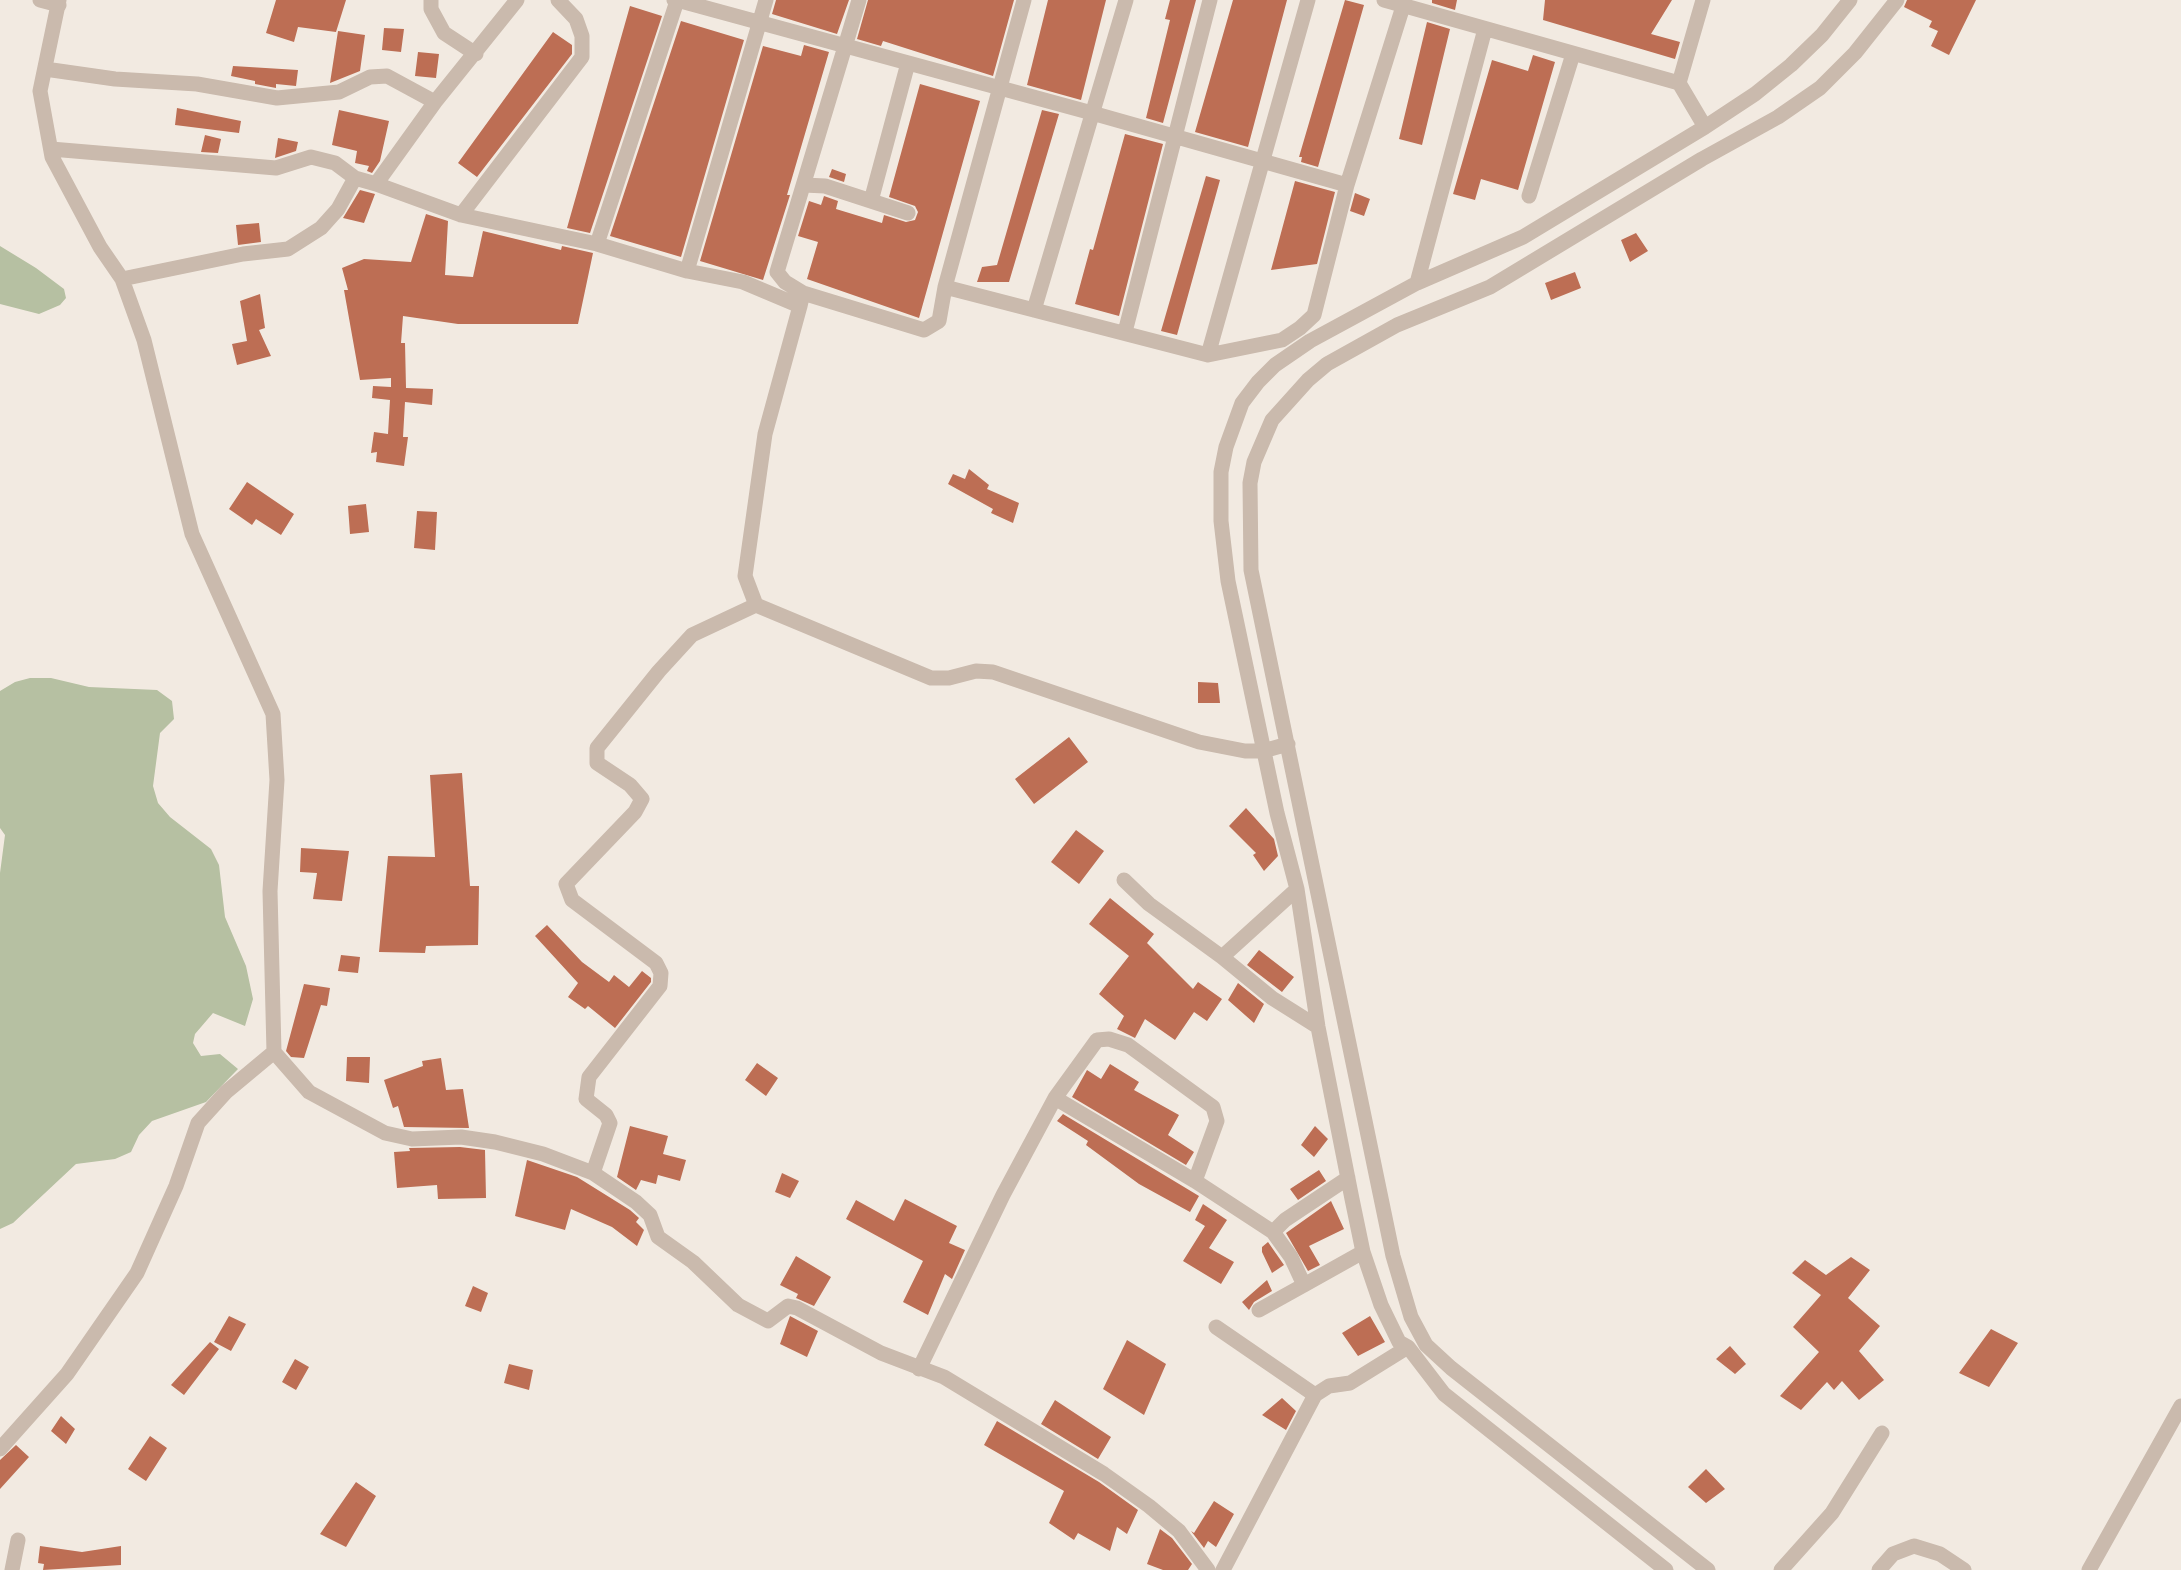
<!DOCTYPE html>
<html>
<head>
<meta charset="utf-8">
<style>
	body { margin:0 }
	canvas { display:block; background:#f2eae1 }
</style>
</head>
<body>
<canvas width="2181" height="1570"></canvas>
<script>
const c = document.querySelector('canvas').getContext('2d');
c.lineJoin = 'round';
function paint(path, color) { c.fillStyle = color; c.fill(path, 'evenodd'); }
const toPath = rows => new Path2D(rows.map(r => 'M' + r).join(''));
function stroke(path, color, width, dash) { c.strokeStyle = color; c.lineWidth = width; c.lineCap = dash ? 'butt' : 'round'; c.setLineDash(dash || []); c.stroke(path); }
paint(toPath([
	[0,246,36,268,64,289,66,298,60,305,39,314,0,304],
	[30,678,51,678,89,687,157,690,172,701,174,719,160,733,153,786,158,803,170,817,211,849,219,865,225,917,246,966,253,999,245,1026,213,1013,195,1034,193,1043,201,1056,220,1054,238,1069,206,1102,152,1121,139,1135,131,1152,115,1159,76,1164,13,1223,0,1229,0,873,5,835,0,828,0,691,15,682]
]), '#b6c0a2');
paint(toPath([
	[276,0,346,0,336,32,298,27,294,42,266,33],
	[776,0,849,0,837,34,772,14],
	[868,0,1014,0,993,76,883,41,881,46,857,39],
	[1048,0,1106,0,1081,100,1027,85],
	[1170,0,1196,0,1163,123,1146,118,1170,20,1165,19],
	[1233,0,1287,0,1248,147,1195,132],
	[1345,0,1364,5,1318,167,1301,162,1302,157,1299,157],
	[1432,0,1457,0,1455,10,1432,3],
	[1545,0,1672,0,1651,34,1680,42,1675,59,1543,20],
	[1907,0,1976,0,1949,55,1931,46,1938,31,1929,27,1932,21,1904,7],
	[630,6,662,16,590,233,567,228],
	[681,21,744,40,681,257,610,236],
	[1427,22,1450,29,1422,145,1399,139],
	[384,28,404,29,401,52,382,50],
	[338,31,365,35,360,71,330,83],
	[553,32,572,45,572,54,477,177,458,163],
	[804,45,829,52,787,195,790,195,763,280,700,261,763,46,801,56],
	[418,52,439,54,436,78,415,76],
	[1533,55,1555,62,1518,190,1481,179,1475,200,1453,194,1492,60,1528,71],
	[233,66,298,70,296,86,276,84,276,88,255,84,255,81,231,76],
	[920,84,980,101,919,318,807,279,818,242,798,236,809,201,821,205,824,196,838,201,836,209,882,223,884,215,906,222,915,220,918,212,915,206,889,197],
	[177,108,241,121,239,133,175,125],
	[339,110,389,121,380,161,372,173,367,171,369,166,355,163,357,151,332,145],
	[1042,110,1059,114,1009,282,977,282,982,267,997,265],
	[1125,134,1163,144,1119,316,1075,304,1090,249,1093,250],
	[205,135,221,139,218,153,201,152],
	[278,138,298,142,296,151,275,158],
	[832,169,846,174,844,182,829,177],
	[1206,176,1220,180,1177,335,1161,331],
	[1295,181,1335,192,1317,264,1271,270],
	[360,190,375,194,364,223,343,218],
	[1355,193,1370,199,1364,216,1350,211],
	[426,214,448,221,445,275,473,277,483,231,561,250,562,246,593,253,578,324,458,324,403,316,401,343,405,343,406,388,433,389,432,405,405,402,403,437,408,437,404,466,376,462,377,452,371,453,374,432,388,434,390,400,372,398,373,386,391,387,391,378,360,380,344,290,348,290,342,268,364,259,411,262],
	[259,223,261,242,238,245,236,225],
	[1636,233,1648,251,1630,262,1621,240],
	[1575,272,1581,288,1551,300,1545,283],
	[260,294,265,328,259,330,271,356,237,365,232,344,247,341,240,301],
	[969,469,989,485,987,489,1019,503,1013,523,991,513,993,509,948,484,953,474,965,479],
	[247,482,294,514,281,535,256,519,252,525,229,509],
	[366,504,369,532,350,534,348,506],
	[417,511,437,512,435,550,414,548],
	[1198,682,1218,683,1220,703,1198,703],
	[1069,737,1088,762,1034,804,1015,779],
	[462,773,470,886,479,886,478,945,426,946,425,953,379,952,388,856,435,857,430,775],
	[1246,808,1274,839,1278,856,1264,871,1253,855,1256,853,1229,826],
	[1076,830,1104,851,1079,884,1051,862],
	[301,848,349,851,342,901,313,899,317,873,300,872],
	[1110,898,1154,934,1147,943,1193,989,1198,982,1222,999,1207,1021,1194,1012,1175,1040,1145,1019,1135,1038,1117,1029,1124,1016,1099,994,1129,956,1089,924],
	[547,925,582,962,609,982,614,975,629,987,642,971,651,978,651,982,615,1028,588,1006,585,1009,568,997,578,983,535,936],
	[1259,950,1294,977,1282,992,1247,965],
	[341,955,360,957,358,973,338,971],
	[1238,983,1264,1004,1254,1023,1228,1000],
	[304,984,330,988,327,1006,321,1005,304,1058,291,1057,286,1051],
	[347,1057,370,1057,369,1083,346,1081],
	[441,1058,446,1090,463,1089,469,1128,404,1127,398,1106,393,1108,384,1080,423,1066,422,1061],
	[757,1063,778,1078,766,1096,745,1080],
	[1110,1064,1139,1082,1134,1090,1179,1115,1168,1135,1194,1152,1186,1165,1072,1097,1087,1070,1101,1079],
	[1063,1114,1199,1196,1190,1212,1139,1184,1086,1145,1088,1141,1057,1121],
	[630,1126,668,1136,663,1154,686,1160,680,1181,658,1175,656,1184,641,1180,636,1190,617,1177],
	[1315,1126,1328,1139,1314,1157,1301,1145],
	[460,1147,485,1150,486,1198,438,1199,437,1185,397,1188,394,1152,410,1151,409,1148],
	[527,1160,577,1177,630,1210,639,1218,636,1222,644,1230,637,1246,612,1227,571,1209,565,1230,515,1216],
	[1319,1170,1326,1181,1298,1200,1290,1189],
	[782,1173,799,1181,790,1198,775,1192],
	[905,1199,957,1226,949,1243,965,1250,952,1279,945,1274,928,1315,903,1302,923,1261,846,1219,856,1200,894,1221],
	[1331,1201,1344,1229,1309,1246,1320,1265,1308,1271,1286,1233],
	[1203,1204,1227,1220,1209,1248,1234,1262,1221,1284,1183,1261,1205,1226,1195,1220],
	[1268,1242,1284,1265,1272,1273,1262,1252,1262,1247],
	[796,1256,831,1277,814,1306,796,1298,798,1294,780,1285],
	[1851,1257,1870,1270,1848,1298,1880,1326,1859,1351,1884,1380,1859,1400,1842,1381,1834,1390,1827,1382,1801,1410,1780,1396,1819,1352,1793,1327,1821,1295,1792,1273,1805,1260,1826,1275],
	[1267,1280,1272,1291,1254,1302,1249,1310,1242,1302],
	[473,1286,488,1293,481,1312,465,1306],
	[229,1316,246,1324,231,1351,214,1342],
	[790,1316,818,1331,807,1357,780,1344],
	[1370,1316,1385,1342,1358,1356,1342,1333],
	[1991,1329,2018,1343,1989,1387,1959,1373],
	[1127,1340,1166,1364,1144,1415,1103,1389],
	[210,1342,219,1349,184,1395,171,1385],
	[1730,1346,1746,1364,1735,1374,1716,1359],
	[295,1359,309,1367,296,1390,282,1382],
	[509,1364,533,1370,529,1390,504,1383],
	[1282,1398,1296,1411,1286,1430,1262,1415],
	[1055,1400,1111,1437,1098,1459,1041,1424],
	[61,1416,75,1429,66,1444,51,1431],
	[997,1421,1099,1482,1138,1510,1127,1534,1117,1527,1110,1551,1078,1533,1074,1540,1049,1523,1064,1491,984,1445],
	[150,1436,167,1448,146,1481,128,1469],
	[16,1445,29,1457,0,1489,0,1460],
	[1706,1469,1725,1489,1706,1503,1688,1487],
	[356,1482,376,1496,346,1547,320,1534],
	[1214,1501,1234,1514,1216,1547,1208,1541,1204,1548,1191,1531,1194,1533],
	[1160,1529,1172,1538,1192,1564,1188,1570,1163,1570,1147,1564],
	[40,1546,82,1552,121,1546,121,1565,43,1570,44,1564,38,1563]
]), '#bd6e54');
stroke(toPath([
	[40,0,59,5],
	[59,0,40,91,52,157,100,247,122,279,144,340,192,534,273,714,277,780,270,891,274,1052,309,1092,385,1133,412,1139,461,1137,495,1142,543,1154,593,1173,636,1202,650,1215,658,1237,693,1262,738,1305,768,1321,788,1306,797,1308,881,1353,944,1377,1104,1474,1149,1506,1179,1531,1208,1570],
	[431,0,431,9,444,33,476,54],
	[517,0,435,102,376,184,461,215,597,244,687,271,743,282,800,306,802,297],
	[677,0,1092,113,1347,185],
	[859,0,777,272,785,282,803,293,924,330,939,321,945,287,1024,0],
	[1384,0,1679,83,1703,0],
	[45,69,115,79,197,84,277,98,339,92,370,77,387,76,435,102],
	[1679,83,1705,127],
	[51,149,276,168,311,157,335,163,355,178,376,184],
	[804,185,825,186,908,213],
	[1529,196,1573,54],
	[871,201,908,63],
	[461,215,582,57,582,36,576,19,558,0],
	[597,244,677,1,674,0],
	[687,271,766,0],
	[122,279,243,254,288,249,321,228,338,209,355,178],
	[1417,283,1485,29],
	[945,287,1208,355,1282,340,1300,328,1314,315,1347,185,1405,0],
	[800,306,765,434,745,576,756,605,931,678,949,678,976,671,993,672,1199,742,1245,751,1263,751,1288,744],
	[1034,310,1126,0],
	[1125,332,1210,0],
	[1208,355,1308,0],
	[1124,880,1149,904,1222,957,1272,998,1318,1027],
	[1222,957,1297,889],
	[1055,1098,1195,1181,1273,1232],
	[593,1173,610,1123,606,1115,586,1099,589,1077,660,986,661,973,656,963,572,900,566,884,635,812,642,799,630,785,597,763,597,748,659,671,692,635,756,605],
	[1348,1178,1285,1220,1273,1232,1291,1257,1304,1285,1363,1252],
	[1259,1310,1304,1285],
	[1216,1327,1315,1395],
	[919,1369,1003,1195,1055,1098,1097,1040,1109,1039,1128,1045,1213,1107,1217,1121,1195,1181],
	[0,1449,67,1374,137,1273,176,1186,198,1123,226,1092,274,1052],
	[12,1570,18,1540],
	[1223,1570,1315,1395,1329,1386,1350,1383,1408,1347],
	[1666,1570,1444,1394,1408,1347,1399,1342,1381,1305,1363,1252,1352,1199,1318,1027,1297,889,1277,813,1228,581,1221,521,1221,472,1226,447,1242,403,1258,382,1275,365,1310,341,1417,283,1523,237,1705,127,1755,94,1791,65,1822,35,1850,0],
	[1708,1570,1451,1368,1426,1345,1411,1317,1393,1256,1251,570,1250,483,1254,462,1272,420,1308,380,1327,364,1397,325,1490,287,1702,159,1778,117,1820,88,1855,53,1897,0],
	[1781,1570,1832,1513,1882,1433],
	[1879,1570,1893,1554,1914,1546,1940,1554,1964,1570],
	[2089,1570,2181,1406]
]), '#cabaad', 15);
</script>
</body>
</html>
